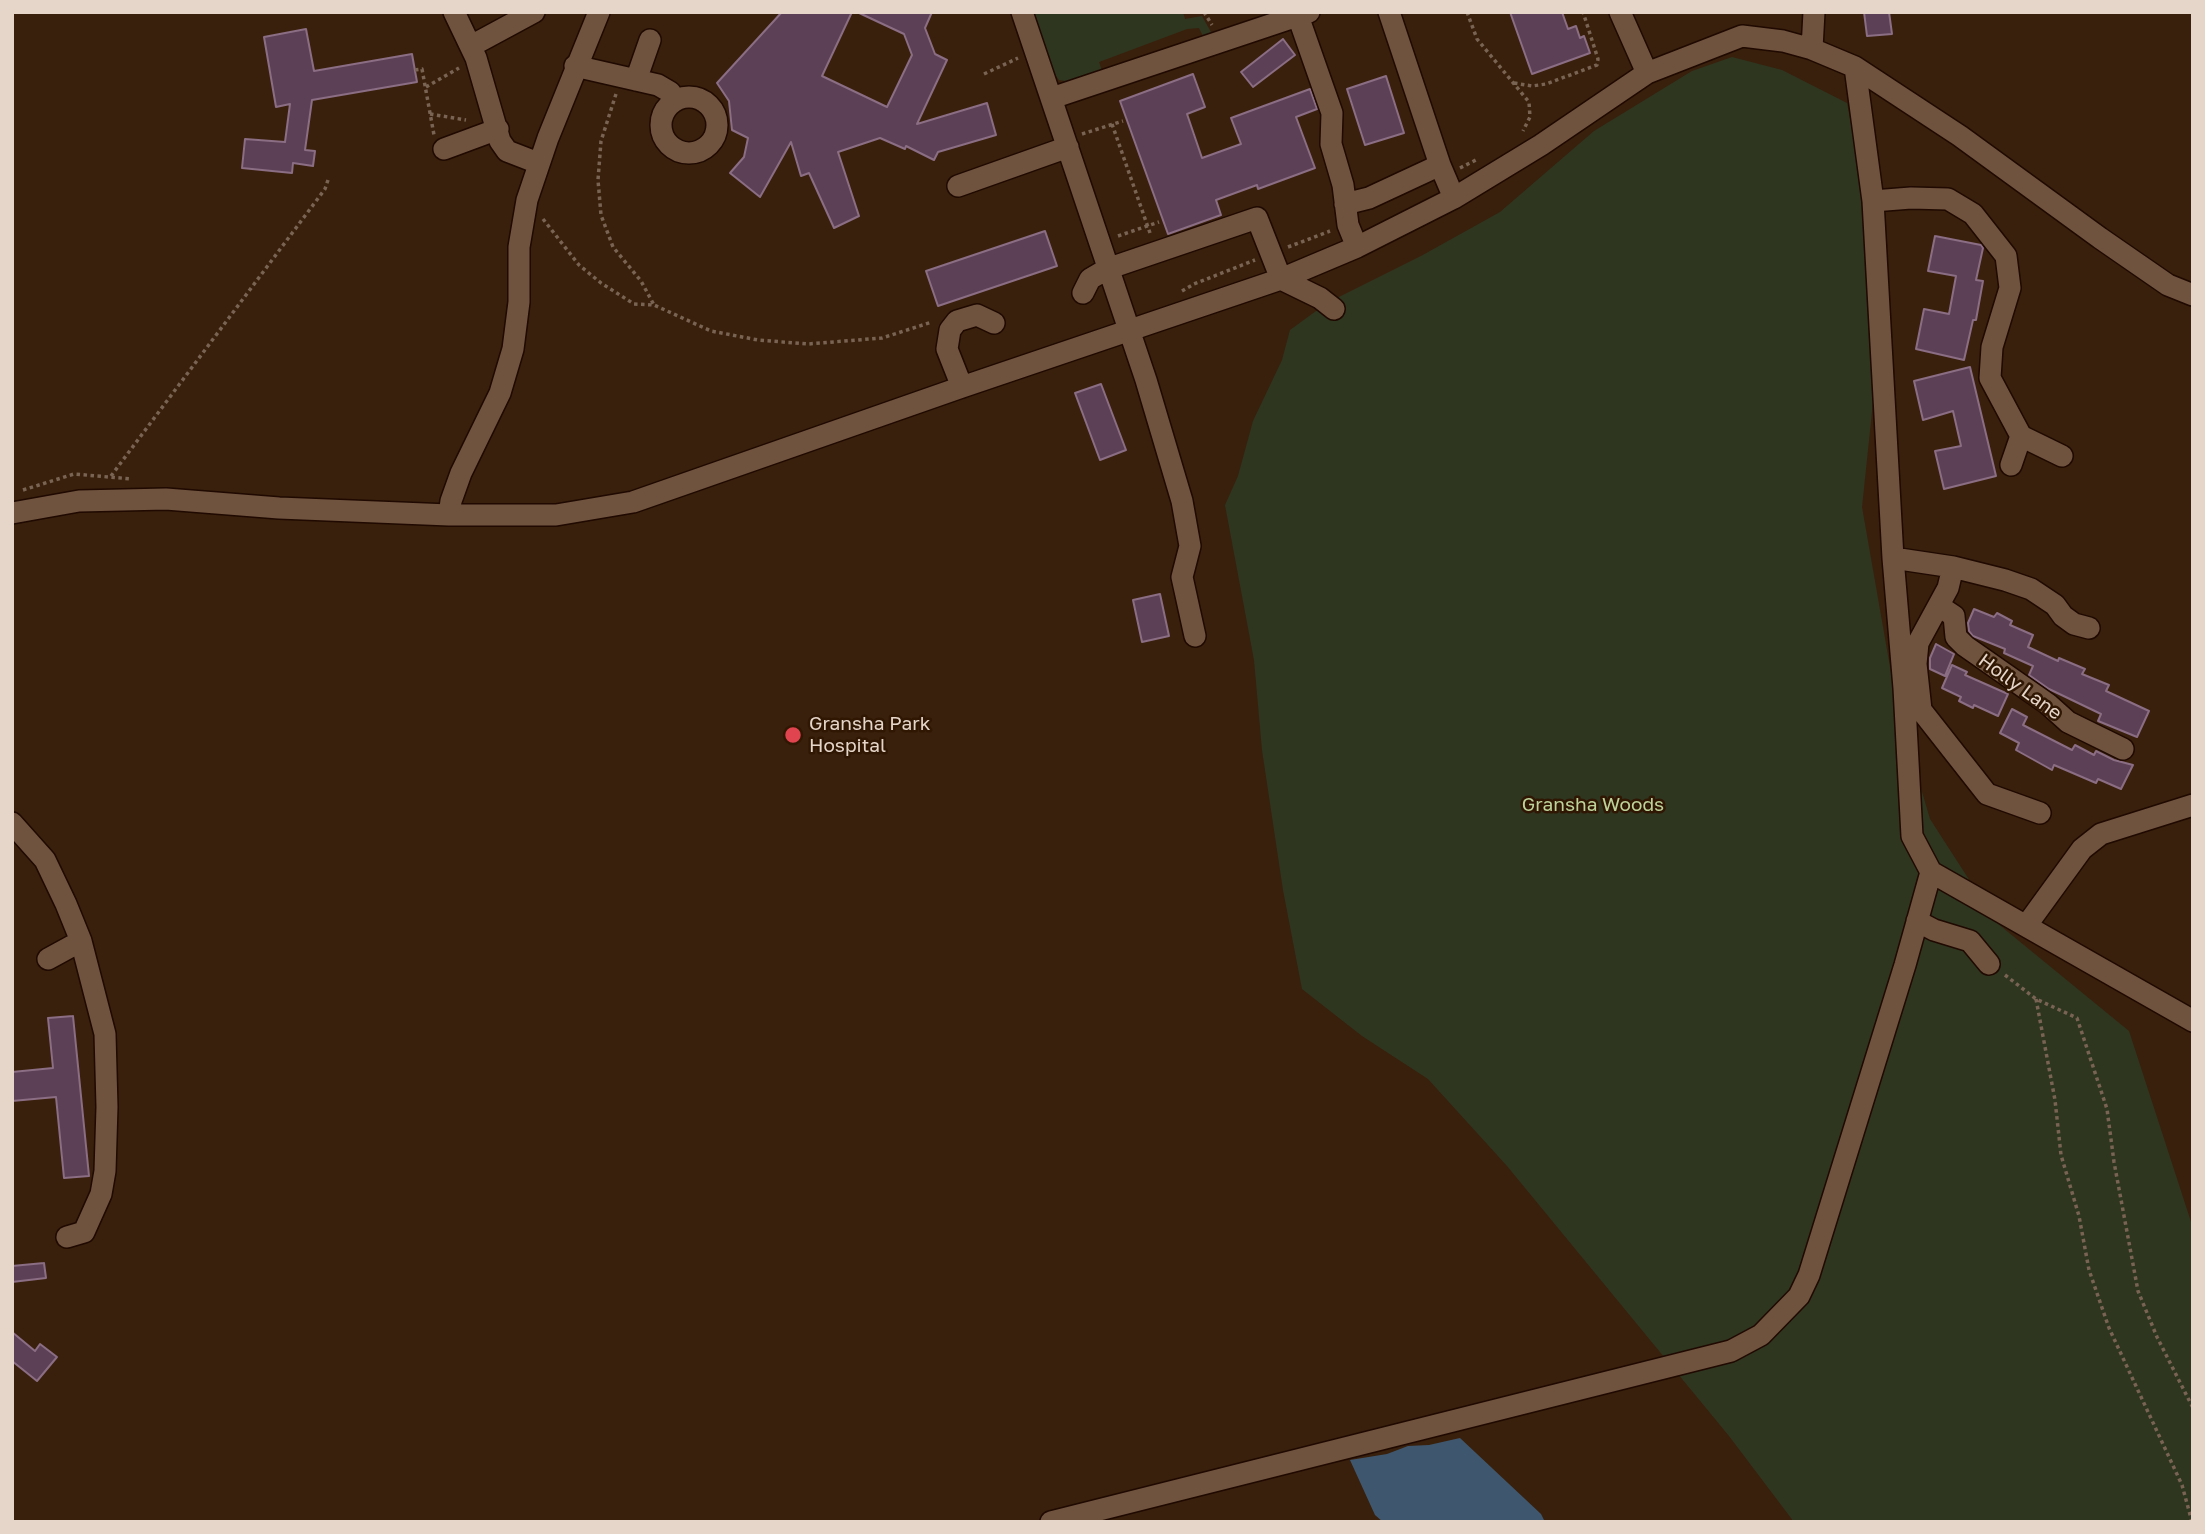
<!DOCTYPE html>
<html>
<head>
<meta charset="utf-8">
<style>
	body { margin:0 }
	#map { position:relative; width:2205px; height:1534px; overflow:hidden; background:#39200c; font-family:"Golos Text",sans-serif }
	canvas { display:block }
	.frame { position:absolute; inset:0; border:14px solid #e6d5c9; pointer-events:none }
</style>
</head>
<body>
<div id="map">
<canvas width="2205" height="1534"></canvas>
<div class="frame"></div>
</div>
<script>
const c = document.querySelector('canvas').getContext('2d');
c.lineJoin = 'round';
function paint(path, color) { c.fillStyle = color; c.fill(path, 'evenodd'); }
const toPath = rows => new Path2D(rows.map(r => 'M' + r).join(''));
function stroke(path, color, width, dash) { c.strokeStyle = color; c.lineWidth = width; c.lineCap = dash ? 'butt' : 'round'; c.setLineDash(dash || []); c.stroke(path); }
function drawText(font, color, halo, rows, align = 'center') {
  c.font = font + ' "Golos Text",sans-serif'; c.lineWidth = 5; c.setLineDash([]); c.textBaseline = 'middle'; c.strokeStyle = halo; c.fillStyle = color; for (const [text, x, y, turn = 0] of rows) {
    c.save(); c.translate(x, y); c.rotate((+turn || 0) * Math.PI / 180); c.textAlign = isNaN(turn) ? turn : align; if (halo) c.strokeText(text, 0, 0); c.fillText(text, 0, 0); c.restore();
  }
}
paint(toPath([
	[1030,12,1183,12,1185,19,1202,16,1212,34,1204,38,1199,28,1187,29,1099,62,1102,71,1072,82,1059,80,1049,67],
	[1732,57,1782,70,1847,103,1867,209,1876,325,1873,402,1862,507,1897,707,1930,819,1997,923,2129,1031,2193,1228,2193,1522,1794,1522,1729,1436,1507,1166,1428,1079,1362,1036,1302,989,1283,890,1262,750,1254,660,1225,505,1238,476,1253,421,1282,360,1290,330,1327,303,1421,256,1500,212,1594,131,1692,71]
]), '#2e3620');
paint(toPath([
	[1460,1438,1541,1514,1545,1522,1383,1522,1375,1515,1350,1460,1387,1454,1408,1446,1429,1445]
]), '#3e576e');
const building = toPath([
	[782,12,852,12,822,76,887,107,912,55,904,34,857,12,932,12,925,28,935,54,947,60,917,124,987,103,996,135,938,152,934,160,906,146,905,149,880,138,838,152,859,216,834,228,809,173,801,176,791,142,760,197,730,173,744,157,748,138,732,130,729,101,717,83,782,12],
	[1510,12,1562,12,1568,29,1576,26,1580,38,1584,36,1590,53,1532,74,1510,12],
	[1864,12,1889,12,1892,34,1867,36,1864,12],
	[306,29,314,71,412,54,417,82,312,100,305,150,315,151,313,166,293,163,292,173,242,168,245,139,285,142,290,104,276,107,264,37,306,29],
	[1283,39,1295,55,1253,87,1241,72,1283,39],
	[1193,74,1205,107,1187,114,1202,158,1241,144,1231,118,1310,89,1317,109,1296,117,1315,168,1258,189,1257,185,1216,200,1221,215,1168,234,1120,101,1193,74],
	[1386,76,1404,133,1365,145,1347,89,1386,76],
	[1045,231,1057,266,938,306,926,271,1045,231],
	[1935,236,1981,245,1983,248,1976,280,1983,281,1976,320,1973,320,1964,360,1916,349,1924,309,1949,314,1956,276,1928,271,1935,236],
	[1970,367,1996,476,1944,489,1935,451,1961,446,1953,411,1923,420,1914,381,1970,367],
	[1101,384,1126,450,1100,460,1075,393,1101,384],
	[1160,594,1169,636,1142,642,1133,600,1160,594],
	[1974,609,1994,617,1997,613,2012,621,2010,625,2033,635,2028,647,2058,661,2059,658,2085,669,2082,674,2109,685,2106,691,2149,711,2137,737,2098,721,2101,714,2049,689,2029,675,2033,666,2004,653,2005,649,1973,636,1969,631,1968,623,1974,609],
	[1936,644,1954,654,1945,676,1930,669,1930,658,1936,644],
	[1952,665,1967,672,1965,675,2008,694,1998,716,1974,705,1973,708,1959,701,1961,697,1942,688,1952,665],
	[2012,709,2027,717,2023,725,2072,750,2075,745,2094,755,2096,751,2114,760,2133,765,2121,789,2098,779,2096,783,2054,765,2052,770,2016,750,2019,743,2000,733,2012,709],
	[73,1016,89,1176,64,1178,56,1097,12,1101,12,1072,53,1068,48,1018,73,1016],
	[44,1263,46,1278,12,1282,12,1266,44,1263],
	[12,1332,35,1351,40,1344,57,1357,37,1381,12,1361,12,1332]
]);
paint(building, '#5c4156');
stroke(building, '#8b6d84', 2);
const minor = toPath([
	[454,12,476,58,500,141,507,151,538,163],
	[1022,12,1146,380,1182,501,1190,546,1182,577,1195,636],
	[1389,12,1440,165,1454,198],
	[1620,12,1647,73],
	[1298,16,1332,113,1331,144,1343,185,1348,225,1357,247],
	[471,46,534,12],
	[1812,49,1814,12],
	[575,66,658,85,670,92,676,100],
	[1855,67,1873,201,1893,558,1904,688,1912,836,1931,872,2193,1021],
	[636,80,650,40],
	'661 125a28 28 0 1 1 56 0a28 28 0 1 1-56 0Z',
	[1052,98,1309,12],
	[444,149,498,129],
	[958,186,1068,147],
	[1873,201,1911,198,1948,199,1973,214,2006,256,2010,288,1992,347,1990,378,2021,436,2011,465],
	[1345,204,1369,198,1440,165],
	[1083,293,1090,279,1107,269,1257,218,1281,279,1320,298,1334,309],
	[962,387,947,349,950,330,957,321,977,315,994,323],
	[2021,436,2062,456],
	[12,513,79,501,166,499,279,508,449,515,556,515,633,502,962,387,1281,279,1357,247,1454,198,1541,145,1647,73,1742,36,1783,41,1812,49,1855,67,1960,136,2100,238,2168,285,2193,295],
	[449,515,451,501,461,473,500,393,513,349,519,302,519,247,527,200,548,138,599,12],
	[1893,558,1953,567,2005,580,2031,589,2055,605,2063,616,2074,624,2089,628],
	[1953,567,1948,588,1918,643,1916,664,1921,710,1987,794,2040,813],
	[1939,606,1954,616,1956,637,1965,646,2048,704,2068,722,2123,749],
	[12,823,45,860,66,904,81,941,105,1034,107,1107,105,1171,101,1194,84,1232,67,1237],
	[1917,921,1934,930,1970,941,1989,964],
	[2026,926,2082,849,2101,834,2193,805],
	[48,959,81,941],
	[1051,1522,1731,1351,1761,1335,1799,1296,1809,1275,1905,965,1931,872]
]);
stroke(minor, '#1f0900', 24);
stroke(toPath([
	[1204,12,1212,25],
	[1467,12,1477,39,1529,102,1530,117,1523,131],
	[415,70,422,69,434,135],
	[984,74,1018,58],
	[1514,83,1532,86,1546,84,1597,65,1598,59,1583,12],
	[426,87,459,68],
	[616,94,601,141,598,180,601,215,613,247,641,281,654,305],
	[430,114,466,120],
	[1112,124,1150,233],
	[1082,134,1123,121],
	[1460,168,1478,159],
	[543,219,579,265,601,283,634,304,654,305,711,331,758,340,808,344,882,338,932,322],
	[1118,236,1159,222],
	[1288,247,1330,231],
	[1182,291,1194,284,1255,260],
	[111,476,325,189,328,180],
	[23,490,74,474,132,479],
	[2005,975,2036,999,2077,1018,2107,1109,2114,1162,2138,1291,2157,1337,2193,1408],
	[2036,999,2055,1100,2061,1155,2079,1216,2089,1270,2109,1328,2182,1485,2192,1522]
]), '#796352', 3.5, [3.5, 3.5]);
stroke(minor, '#6f533e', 21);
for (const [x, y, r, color] of [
	[793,735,9,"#e0444e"]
]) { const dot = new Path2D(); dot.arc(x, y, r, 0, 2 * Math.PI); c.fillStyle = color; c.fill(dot); stroke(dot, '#2f1703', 2.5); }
drawText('19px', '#e6d5c9', '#2f1703', [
	["Holly Lane",2020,687,36]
]);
drawText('19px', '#e6d5c9', '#2f1703', [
	["Gransha Park",809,724],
	["Hospital",809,746]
], 'left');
drawText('19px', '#bed39a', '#2f1703', [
	["Gransha Woods",1593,805]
]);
</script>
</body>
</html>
